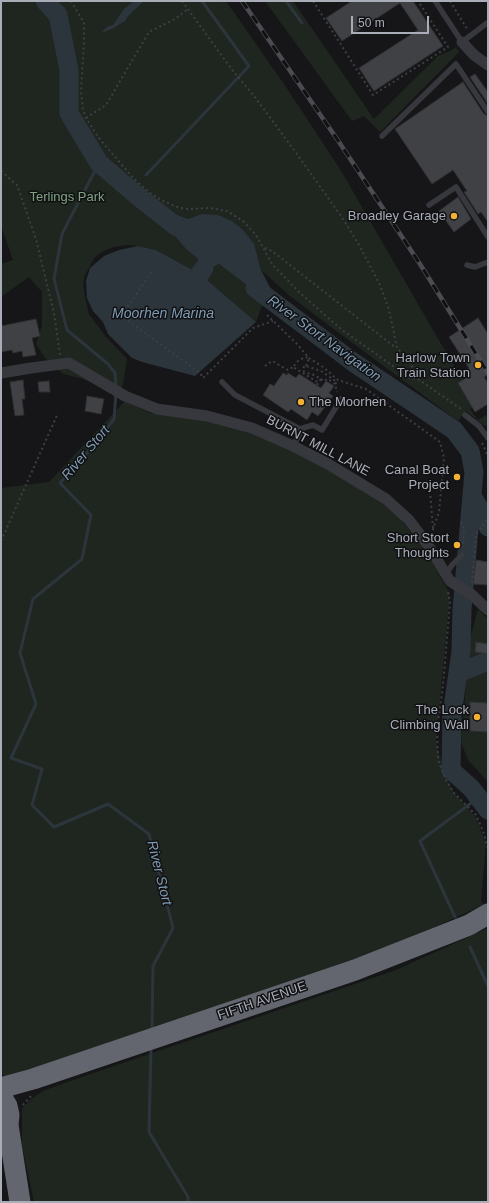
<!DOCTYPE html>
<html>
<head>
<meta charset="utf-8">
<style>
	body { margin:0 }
	#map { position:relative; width:489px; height:1203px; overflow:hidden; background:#161618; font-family:Helvetica,sans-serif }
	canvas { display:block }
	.frame { position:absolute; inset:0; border:2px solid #a8adb8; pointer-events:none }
	.scale { position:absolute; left:351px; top:16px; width:78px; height:18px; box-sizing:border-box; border:2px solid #a8adb8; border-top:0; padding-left:5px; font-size:12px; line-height:14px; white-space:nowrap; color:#a8adb8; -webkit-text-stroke:3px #111113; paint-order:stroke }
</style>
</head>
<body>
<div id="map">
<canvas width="489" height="1203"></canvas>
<div class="frame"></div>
<div class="scale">50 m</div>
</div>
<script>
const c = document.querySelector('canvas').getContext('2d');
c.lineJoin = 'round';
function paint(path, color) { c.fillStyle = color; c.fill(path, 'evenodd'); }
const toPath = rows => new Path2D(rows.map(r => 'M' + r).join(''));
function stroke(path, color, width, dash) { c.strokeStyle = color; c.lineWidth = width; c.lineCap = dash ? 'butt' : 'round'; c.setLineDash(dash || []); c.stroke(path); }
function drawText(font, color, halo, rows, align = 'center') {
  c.font = font + ' Helvetica,sans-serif'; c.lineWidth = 3; c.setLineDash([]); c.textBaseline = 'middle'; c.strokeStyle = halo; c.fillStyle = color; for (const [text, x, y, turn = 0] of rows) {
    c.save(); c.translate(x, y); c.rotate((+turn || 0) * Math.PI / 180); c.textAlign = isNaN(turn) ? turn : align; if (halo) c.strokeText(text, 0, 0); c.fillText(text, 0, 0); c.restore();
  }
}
paint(toPath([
	[1,1,226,1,288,90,340,169,451,361,479,404,470,409,478,420,486,415,488,418,488,426,483,425,466,411,458,421,339,333,290,296,261,270,258,258,201,214,188,219,165,210,187,250,197,258,204,268,211,268,219,264,260,295,265,298,256,322,200,274,156,250,138,246,126,245,113,247,102,252,95,257,85,275,83,284,86,302,89,314,106,337,127,359,123,384,120,395,83,379,63,374,45,358,36,344,42,325,42,292,29,277,1,297,1,264,13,260,1,226],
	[265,1,293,1,374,119,438,56,450,51,456,47,459,52,380,132,364,116,352,121],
	[125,401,150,413,228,422,274,440,368,491,396,514,423,546,450,594,436,741,444,772,454,793,476,817,486,844,481,900,483,905,417,935,376,952,28,1070,8,1076,1,1075,1,488,49,482],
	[478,609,488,619,488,782,468,760,461,742,470,639],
	[488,928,488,1202,34,1202,22,1146,22,1109,31,1099,43,1091,67,1082,396,970]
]), '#1e261f');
paint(toPath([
	[134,1,144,1,128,16,125,21,112,29,101,33,107,27,113,25,124,9],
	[165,210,188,219,201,214,218,215,232,221,243,230,254,244,261,270,274,295,275,303,260,295,219,264,211,268,204,268,197,258,187,250,164,223,158,212],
	[138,246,156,250,200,274,256,322,195,376,142,362,132,358,108,334,103,322,93,311,87,298,86,281,90,268,104,256,119,250],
	[468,528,470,529,466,578,462,578,466,529]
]), '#2c353c');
stroke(toPath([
	[286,1,302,23],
	[99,163,62,234,54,279,67,330,108,364,115,373,116,387],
	[146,175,249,66,202,1],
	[116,393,114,419,95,444,60,483,91,515,82,559,33,599,20,653,36,704,11,758,42,769,32,805,54,827,108,804,149,834,173,928,153,966,152,1031],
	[455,917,420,841,478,798],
	[470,947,488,986],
	[151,1047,149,1132,188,1197,188,1202]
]), '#2c353c', 3);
stroke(toPath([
	[45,1,58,15,69,70,69,113,99,163,140,198,177,227],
	[200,274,204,268],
	[255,288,353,362,454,430,470,451,474,472,462,609,461,651,452,715,451,770,471,788,488,810],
	[472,496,485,518,488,527],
	[458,673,488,661]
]), '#2c353c', 19);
const building = toPath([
	[352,1,413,1,443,46,374,91,359,68,418,30,400,3,342,41,326,18,352,1],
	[475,74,488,92,488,104,470,77,475,74],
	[463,82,484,114,488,116,488,222,481,212,478,214,464,192,467,191,453,170,432,184,395,129,463,82],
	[458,197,471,219,454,232,439,211,458,197],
	[478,318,488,334,488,375,484,377,488,383,488,404,475,412,458,383,469,376,466,370,469,368,449,337,478,318],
	[36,319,40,336,32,338,36,355,23,357,22,351,13,353,12,350,1,352,1,326,36,319],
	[283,373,287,375,288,373,296,378,299,374,321,388,326,381,334,386,329,393,333,396,318,416,312,412,307,420,291,409,288,412,263,395,270,384,274,386,283,373],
	[23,380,25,399,22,399,24,415,15,416,10,382,23,380],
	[49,381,50,392,39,392,38,382,49,381],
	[87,396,104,399,101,414,85,411,87,396],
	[476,560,488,562,488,585,473,584,476,560],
	[476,642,488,644,488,654,475,652,476,642],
	[470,702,488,703,488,732,470,731,470,702]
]);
paint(building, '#404145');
stroke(building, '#303034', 1);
stroke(toPath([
	[71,1,84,23,84,43,81,91,83,110,86,118,98,137,134,179,150,193,163,201,180,208,189,209,210,208,227,211,243,221,256,235,272,264,300,293,342,330,410,378,418,379,461,409],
	[182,1,233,71,254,96,294,150,341,216,358,243,380,285,389,310,397,348,408,360,417,374,418,379],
	[313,1,373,95,448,47,418,1],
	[450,1,467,29],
	[86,118,106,105,149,32,175,19,188,9],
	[1,171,17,185,36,239,54,313,60,355],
	[265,248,272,251,396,348],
	[112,309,200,373,203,378,253,328,273,321],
	[122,315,153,270],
	[267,315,297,344,309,358,323,367,338,380,366,389,440,442,444,458,439,512,432,532],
	[265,366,272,361,288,370,293,367],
	[306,366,309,358,305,357,298,361,293,367,319,383],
	[321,379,323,381,328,379,335,384],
	[317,385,321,379,314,375,307,373,303,371,304,366,306,366,321,371,337,382,335,384,337,392],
	[482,443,488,456],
	[430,491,433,528],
	[461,522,464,529,463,547],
	[1,541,58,413],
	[472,583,476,534,488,519],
	[448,592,450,602,443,686,437,729,438,760,446,780,454,793,476,815,483,831,488,849],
	[488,867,488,887],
	[23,1105,31,1096]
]), '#3d3f44', 2, [2, 3]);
stroke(toPath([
	[435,1,462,42,487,23],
	[382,136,456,64,488,112],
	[429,205,456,187,488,237],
	[467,265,475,267,488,262],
	[222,382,235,395,302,430],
	[465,415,479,426,488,438],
	[293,446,303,428,313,425,322,430,341,399],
	[446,574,452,565,462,555]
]), '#37383d', 5.5);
stroke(toPath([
	[462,42,474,55,488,65],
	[1,373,31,368,69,363,125,396,157,409,207,416,252,428,293,446,328,464,386,499,409,520,428,545,450,581,471,594,488,610]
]), '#37383d', 11);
stroke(toPath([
	[1,1088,33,1079,355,970,469,925,488,914],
	[1,1096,7,1106,9,1115,8,1125,1,1136],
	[8,1125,20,1202]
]), '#63666e', 21);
const rail = toPath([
	[242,1,337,139,420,264,488,373]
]);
stroke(rail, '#4a4c52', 4.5);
stroke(rail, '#111113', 3, [9]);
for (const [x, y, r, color] of [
	[454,216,4,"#f2b134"],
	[478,365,4,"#f2b134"],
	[301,402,4,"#f2b134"],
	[457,477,4,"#f2b134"],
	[457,545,4,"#f2b134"],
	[477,717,4,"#f2b134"]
]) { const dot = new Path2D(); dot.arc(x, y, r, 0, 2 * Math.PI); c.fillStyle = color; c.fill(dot); stroke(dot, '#111113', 1.5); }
drawText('13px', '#7fa381', '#111113', [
	["Terlings Park",67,197]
]);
drawText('13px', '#a8adb8', '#111113', [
	["Broadley Garage",446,216],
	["Harlow Town",470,358],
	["Train Station",470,373],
	["The Moorhen",309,402,"left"],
	["Canal Boat",449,470],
	["Project",449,485],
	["Short Stort",449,538],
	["Thoughts",449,553],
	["The Lock",469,710],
	["Climbing Wall",469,725]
], 'right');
drawText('13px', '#a8adb8', '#111113', [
	["BURNT MILL LANE",318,446,28],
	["FIFTH AVENUE",262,1001,-19]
]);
drawText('italic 14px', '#7f9bb3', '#111113', [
	["Moorhen Marina",163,314],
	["River Stort Navigation",324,339,36],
	["River Stort",86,453,-50],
	["River Stort",159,873,76]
]);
</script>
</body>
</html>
